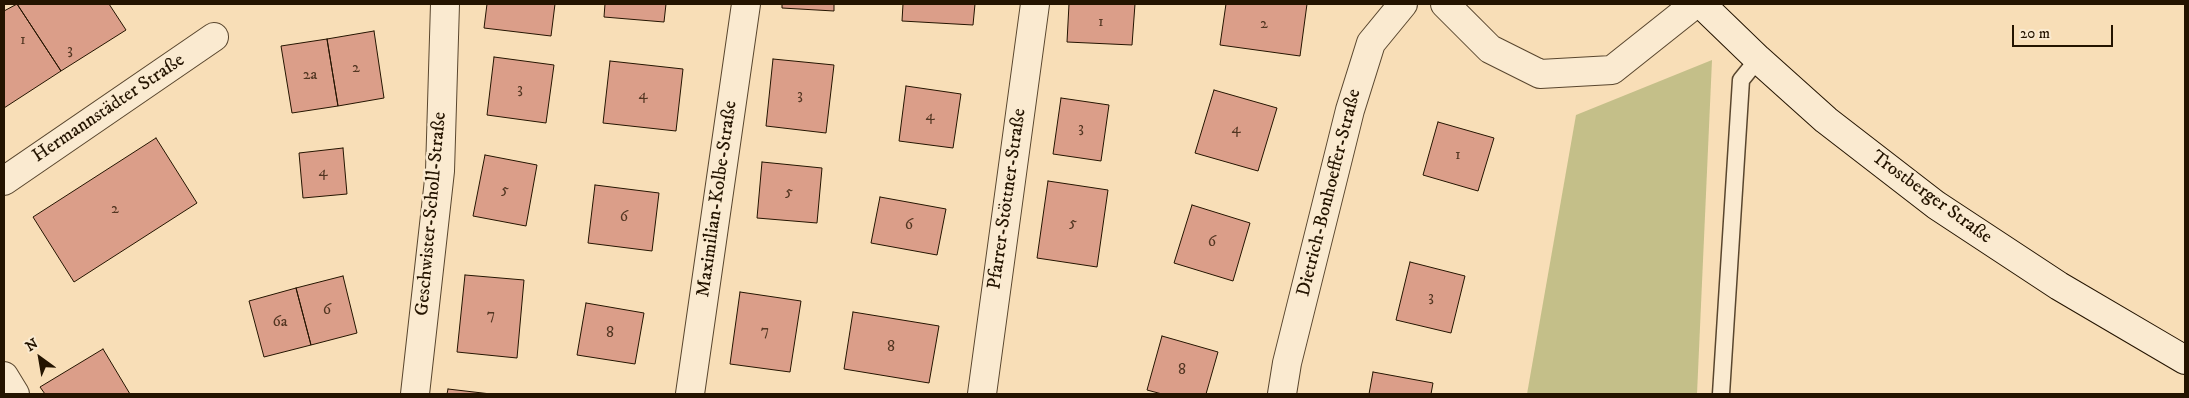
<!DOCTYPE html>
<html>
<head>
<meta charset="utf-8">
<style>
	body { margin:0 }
	#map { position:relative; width:2189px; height:398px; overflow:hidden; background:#f8deb7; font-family:"IM FELL DW Pica",serif }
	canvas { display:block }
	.frame { position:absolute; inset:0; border:5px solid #241400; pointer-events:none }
	.north { position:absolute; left:15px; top:333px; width:50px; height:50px; -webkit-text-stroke:4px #faead0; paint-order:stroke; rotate:328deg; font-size:14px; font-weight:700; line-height:20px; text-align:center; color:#241400 }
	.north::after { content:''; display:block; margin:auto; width:18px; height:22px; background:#241400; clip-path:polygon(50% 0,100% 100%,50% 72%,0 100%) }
	.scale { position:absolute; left:2012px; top:25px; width:101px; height:22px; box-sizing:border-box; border:2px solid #241400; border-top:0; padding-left:6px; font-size:15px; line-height:18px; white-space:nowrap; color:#241400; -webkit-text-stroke:4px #faead0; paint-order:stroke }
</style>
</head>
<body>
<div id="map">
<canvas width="2189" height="398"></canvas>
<div class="frame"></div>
<div class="north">N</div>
<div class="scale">20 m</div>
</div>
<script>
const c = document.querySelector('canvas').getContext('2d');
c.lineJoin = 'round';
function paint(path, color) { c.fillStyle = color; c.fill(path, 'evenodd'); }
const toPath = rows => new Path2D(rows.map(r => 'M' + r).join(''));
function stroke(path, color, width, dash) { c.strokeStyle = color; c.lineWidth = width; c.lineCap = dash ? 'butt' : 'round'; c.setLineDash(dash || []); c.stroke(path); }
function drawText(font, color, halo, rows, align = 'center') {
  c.font = font + ' "IM FELL DW Pica",serif'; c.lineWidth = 5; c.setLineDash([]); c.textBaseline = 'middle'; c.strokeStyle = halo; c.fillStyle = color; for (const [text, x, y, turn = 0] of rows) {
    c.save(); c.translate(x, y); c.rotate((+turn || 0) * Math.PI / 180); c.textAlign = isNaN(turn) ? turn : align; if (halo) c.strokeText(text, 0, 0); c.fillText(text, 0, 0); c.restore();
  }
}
paint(toPath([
	[1712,60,1697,394,1527,394,1576,115]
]), '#c4bf89');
const building = toPath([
	[17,4,61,71,4,108,4,11,17,4],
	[17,4,109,4,126,30,61,71,17,4],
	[487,4,555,4,551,36,484,28,487,4],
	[605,4,666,4,664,22,604,17,605,4],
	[782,4,834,4,834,11,782,8,782,4],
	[903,4,975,4,973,25,902,21,903,4],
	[1069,4,1135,4,1132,45,1067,42,1069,4],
	[1226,4,1307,4,1300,56,1220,45,1226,4],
	[374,31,384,98,338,106,327,39,374,31],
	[327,39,338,106,292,113,281,46,327,39],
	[494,57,554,65,546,123,487,115,494,57],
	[773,59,834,65,826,133,766,126,773,59],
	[610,61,683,69,676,131,603,123,610,61],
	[906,86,961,94,953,148,899,141,906,86],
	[1214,90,1277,108,1258,171,1195,153,1214,90],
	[1061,98,1109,105,1101,161,1053,154,1061,98],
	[1438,122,1494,138,1478,191,1423,175,1438,122],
	[156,138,197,203,74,282,33,217,156,138],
	[343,148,347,194,303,198,299,153,343,148],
	[485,155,537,165,526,226,473,216,485,155],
	[762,162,822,168,817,223,757,218,762,162],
	[1048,181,1108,190,1097,267,1037,258,1048,181],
	[595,185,659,193,652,251,588,243,595,185],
	[880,197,946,209,937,255,871,243,880,197],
	[1192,205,1250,223,1233,281,1174,263,1192,205],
	[1410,262,1465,276,1451,333,1396,320,1410,262],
	[465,275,524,280,517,358,457,352,465,275],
	[343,276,357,333,311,345,296,288,343,276],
	[296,288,311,345,264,357,249,301,296,288],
	[740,292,801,301,790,372,730,364,740,292],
	[586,303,644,313,635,364,577,355,586,303],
	[853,312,939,326,929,383,844,369,853,312],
	[1162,336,1218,352,1206,394,1162,394,1147,390,1162,336],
	[103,349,130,394,45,394,40,387,103,349],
	[1373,372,1433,383,1431,394,1369,394,1373,372],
	[448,389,491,394,447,394,448,389]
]);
paint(building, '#db9e89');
stroke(building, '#241400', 1);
const lane = toPath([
	[1721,394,1741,80,1758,59]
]);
const street = toPath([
	[1445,4,1490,49,1540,74,1612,70,1695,4],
	[4,181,214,37],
	[4,376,15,394],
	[415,394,440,171,445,4],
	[690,394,746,4],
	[982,394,1035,4],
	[1282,394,1287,363,1350,110,1371,43,1403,4]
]);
const secondary = toPath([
	[1701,4,1758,59,1826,120,1936,205,2059,286,2185,360]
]);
stroke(lane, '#59462e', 19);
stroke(street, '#59462e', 30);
stroke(secondary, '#241400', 30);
stroke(lane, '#faead0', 16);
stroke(street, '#faead0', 28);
stroke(secondary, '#faead0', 28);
drawText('16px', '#523622', null, [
	["1",1101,23],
	["2",1264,25],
	["1",23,41],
	["3",70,51],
	["2",356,69],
	["2a",310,76],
	["3",520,90],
	["4",643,96],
	["3",800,96],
	["4",930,117],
	["3",1081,129],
	["4",1236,130],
	["1",1458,156],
	["4",323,173],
	["5",505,191],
	["5",789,193],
	["2",115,210],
	["6",624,218],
	["5",1073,224],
	["6",909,226],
	["6",1212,243],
	["3",1431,298],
	["6",327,311],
	["7",491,316],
	["6a",280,323],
	["7",765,332],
	["8",610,334],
	["8",891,348],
	["8",1182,371]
]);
drawText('19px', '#241400', '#faead0', [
	["Hermannstädter Straße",109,109,-34],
	["Dietrich-Bonhoeffer-Straße",1330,193,-76],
	["Trostberger Straße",1931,198,36],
	["Maximilian-Kolbe-Straße",718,199,-82],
	["Pfarrer-Stöttner-Straße",1008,199,-82],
	["Geschwister-Scholl-Straße",432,214,-85]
]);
</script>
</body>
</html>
